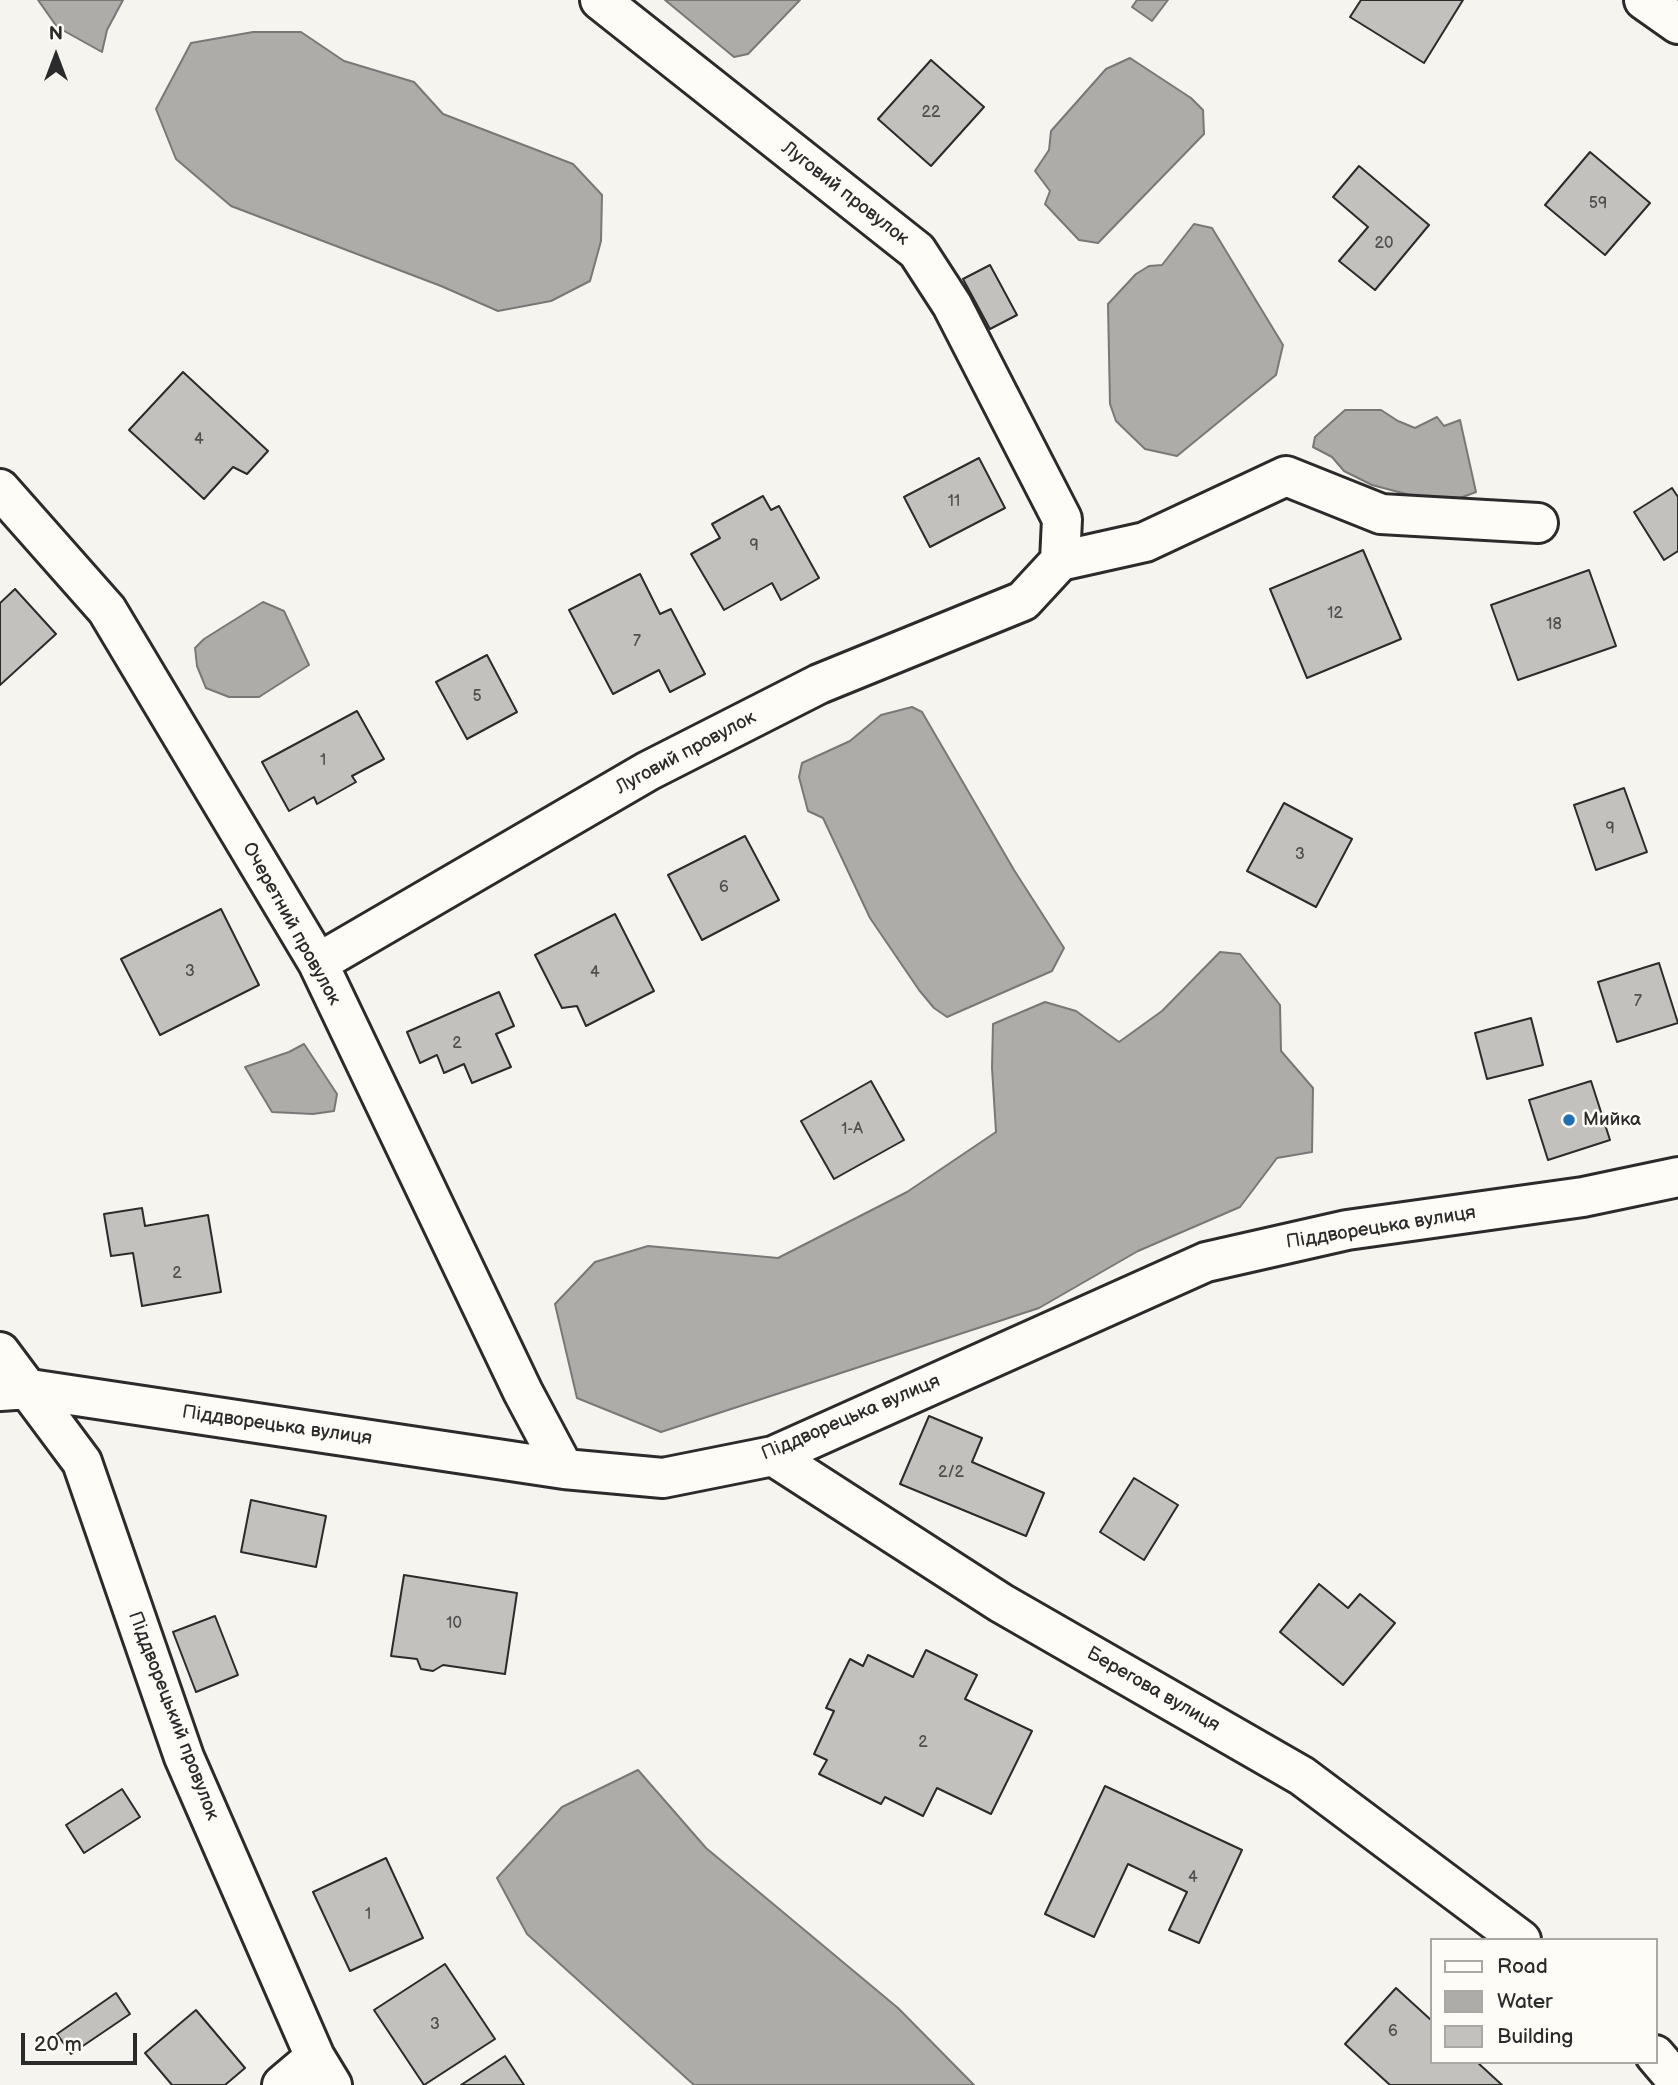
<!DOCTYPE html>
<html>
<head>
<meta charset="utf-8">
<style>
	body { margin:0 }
	#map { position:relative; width:1678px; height:2085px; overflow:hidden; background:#f5f4ef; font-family:"Balsamiq Sans",sans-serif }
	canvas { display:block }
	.legend { position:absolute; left:1430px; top:1938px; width:228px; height:126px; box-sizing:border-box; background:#fdfcf7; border:2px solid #a9a8a5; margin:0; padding:9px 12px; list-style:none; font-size:21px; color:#2b2b2b }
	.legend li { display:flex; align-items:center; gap:14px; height:35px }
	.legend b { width:35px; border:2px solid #a9a8a5 }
	.north { position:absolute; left:21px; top:21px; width:70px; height:70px; -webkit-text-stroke:5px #fdfcf7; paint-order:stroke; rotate:0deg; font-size:19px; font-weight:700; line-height:28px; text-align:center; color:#2b2b2b }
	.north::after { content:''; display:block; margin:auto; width:24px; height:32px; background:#2b2b2b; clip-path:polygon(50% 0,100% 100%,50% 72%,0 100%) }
	.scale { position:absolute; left:21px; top:2033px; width:116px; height:32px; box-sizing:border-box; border:4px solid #2b2b2b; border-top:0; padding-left:9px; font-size:21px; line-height:24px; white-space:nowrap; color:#2b2b2b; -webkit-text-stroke:5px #fdfcf7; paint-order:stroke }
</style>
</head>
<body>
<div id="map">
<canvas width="1678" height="2085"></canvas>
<ul class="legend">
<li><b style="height:9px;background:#fdfcf7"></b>Road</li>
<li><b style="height:19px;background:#adaca9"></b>Water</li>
<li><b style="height:19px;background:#c2c1be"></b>Building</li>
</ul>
<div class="north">N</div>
<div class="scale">20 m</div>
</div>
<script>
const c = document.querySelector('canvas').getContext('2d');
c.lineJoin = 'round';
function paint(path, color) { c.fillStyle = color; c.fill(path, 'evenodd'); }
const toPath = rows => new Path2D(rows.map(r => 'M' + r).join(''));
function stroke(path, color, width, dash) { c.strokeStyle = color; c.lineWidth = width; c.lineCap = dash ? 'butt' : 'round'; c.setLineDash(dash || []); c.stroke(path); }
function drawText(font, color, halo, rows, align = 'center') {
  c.font = font + ' "Balsamiq Sans",sans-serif'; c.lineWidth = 5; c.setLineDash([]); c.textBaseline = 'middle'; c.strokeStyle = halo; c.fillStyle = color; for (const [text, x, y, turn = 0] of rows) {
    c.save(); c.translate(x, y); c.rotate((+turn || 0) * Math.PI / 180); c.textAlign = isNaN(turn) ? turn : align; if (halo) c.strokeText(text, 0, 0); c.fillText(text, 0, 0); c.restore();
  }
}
const water = toPath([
	[38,0,123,0,107,30,102,52,57,27,38,0],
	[665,0,800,0,748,54,734,57,665,0],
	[1137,0,1168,0,1152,21,1132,7,1137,0],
	[253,32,301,32,344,61,414,82,443,114,573,164,602,195,601,241,590,281,551,301,498,311,441,286,231,206,176,159,156,109,191,43,253,32],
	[1130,58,1191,98,1203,110,1204,134,1098,243,1079,240,1045,204,1050,191,1035,171,1049,150,1051,131,1106,69,1130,58],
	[1194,224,1212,228,1283,345,1276,375,1177,456,1145,449,1116,421,1110,404,1108,304,1136,274,1149,266,1162,265,1194,224],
	[1345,410,1381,410,1398,421,1415,428,1437,417,1444,426,1460,420,1476,492,1444,504,1372,485,1344,471,1332,457,1313,447,1315,437,1345,410],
	[263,602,284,611,309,665,259,697,229,697,206,688,197,666,195,648,204,639,263,602],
	[912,707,922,712,1014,870,1064,948,1052,971,947,1017,934,1008,919,990,870,918,823,818,808,811,799,777,802,763,850,741,881,715,912,707],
	[1220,952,1240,954,1280,1005,1281,1051,1313,1088,1312,1152,1277,1158,1240,1207,1138,1251,1039,1308,661,1432,577,1398,555,1304,595,1262,648,1246,778,1258,907,1192,996,1132,992,1068,993,1024,1045,1002,1076,1011,1119,1042,1162,1011,1220,952],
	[304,1044,337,1094,334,1111,313,1114,272,1112,245,1067,289,1052,304,1044],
	[638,1770,706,1848,898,2008,974,2085,694,2085,527,1934,497,1878,562,1807,638,1770]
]);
paint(water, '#adaca9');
stroke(water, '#797877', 2);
const building = toPath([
	[1361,0,1463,0,1424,63,1350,17,1361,0],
	[931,60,984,107,931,166,878,119,931,60],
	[1590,152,1650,203,1605,255,1545,205,1590,152],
	[1359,166,1429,225,1375,290,1339,261,1368,227,1333,197,1359,166],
	[990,265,1017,315,990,329,963,279,990,265],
	[183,372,268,451,247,474,233,467,204,499,129,430,183,372],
	[979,458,1005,508,930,547,904,497,979,458],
	[1672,488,1678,497,1678,551,1664,560,1634,512,1672,488],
	[763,496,771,510,779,506,819,578,781,600,772,583,724,610,691,554,720,538,712,524,763,496],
	[1363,550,1401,639,1307,678,1270,589,1363,550],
	[1589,570,1616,646,1518,680,1491,605,1589,570],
	[640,574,660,614,671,609,705,674,670,692,659,670,613,694,569,610,640,574],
	[15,589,56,634,0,685,0,603,15,589],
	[487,655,517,712,467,739,436,682,487,655],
	[357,711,384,759,352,776,356,782,317,804,314,797,289,811,262,762,357,711],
	[1624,788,1647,852,1596,870,1574,805,1624,788],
	[1284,803,1352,839,1316,907,1247,871,1284,803],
	[745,836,779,900,702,940,668,875,745,836],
	[221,909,259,985,160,1035,121,959,221,909],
	[615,914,654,991,586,1026,577,1006,562,1008,535,955,615,914],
	[1659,963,1678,1023,1617,1042,1598,982,1659,963],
	[499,992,514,1026,496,1034,511,1067,472,1083,464,1064,444,1073,437,1055,420,1063,407,1032,499,992],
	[1531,1018,1543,1065,1487,1079,1475,1033,1531,1018],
	[871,1081,904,1140,834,1179,801,1121,871,1081],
	[1591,1081,1610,1140,1548,1160,1529,1100,1591,1081],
	[142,1208,145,1226,208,1215,221,1292,142,1306,133,1253,111,1256,104,1214,142,1208],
	[929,1416,982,1438,972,1462,1044,1493,1026,1536,900,1484,929,1416],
	[1134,1478,1178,1505,1144,1560,1100,1532,1134,1478],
	[251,1500,326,1516,316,1567,241,1552,251,1500],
	[404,1575,517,1593,505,1674,443,1665,433,1671,421,1669,417,1659,391,1656,404,1575],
	[1319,1584,1348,1608,1360,1594,1395,1623,1343,1685,1280,1632,1319,1584],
	[215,1616,238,1675,196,1692,173,1632,215,1616],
	[926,1650,977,1675,965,1699,1032,1731,991,1814,937,1788,923,1816,885,1797,881,1804,819,1774,827,1760,814,1754,834,1711,826,1708,850,1659,863,1666,868,1655,913,1677,926,1650],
	[1105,1786,1242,1850,1199,1943,1169,1930,1187,1892,1128,1864,1094,1937,1045,1914,1105,1786],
	[122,1789,140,1817,84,1853,66,1825,122,1789],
	[386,1858,423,1938,350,1971,313,1892,386,1858],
	[445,1964,495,2039,424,2085,374,2010,445,1964],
	[1396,1988,1431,2020,1431,2062,1477,2062,1502,2085,1390,2085,1345,2044,1396,1988],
	[116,1993,130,2014,71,2054,57,2034,116,1993],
	[196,2010,245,2068,225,2085,172,2085,145,2053,196,2010],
	[505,2056,524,2085,461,2085,505,2056]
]);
paint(building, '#c2c1be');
stroke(building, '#2b2b2b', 2);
const minor = toPath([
	[1644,0,1678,24],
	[0,489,107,610,318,963,523,1392,564,1469],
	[1060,561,1145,542,1286,476,1381,514,1538,523],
	[318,963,648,771,819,684,1023,601,1060,561,1062,519,952,305,917,251,600,0],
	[0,1352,82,1462,184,1757,315,2057,332,2085],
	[0,1391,30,1389,564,1469,663,1478,773,1456,1206,1262,1347,1230,1583,1197,1678,1177],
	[773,1456,1001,1603,1302,1776,1521,1940],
	[1655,2055,1678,2082],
	[282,2085,315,2057]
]);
stroke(minor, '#2b2b2b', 44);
stroke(minor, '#fdfcf7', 38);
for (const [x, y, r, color] of [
	[1569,1120,7,"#1f6fb2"]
]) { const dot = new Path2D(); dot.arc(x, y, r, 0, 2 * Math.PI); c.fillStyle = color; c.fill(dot); stroke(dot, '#fdfcf7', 2.5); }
drawText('16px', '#515050', null, [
	["22",931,113],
	["59",1598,204],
	["20",1384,244],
	["4",199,440],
	["11",954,502],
	["9",754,546],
	["12",1335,614],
	["18",1554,625],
	["7",637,642],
	["5",477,697],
	["1",323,761],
	["9",1610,829],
	["3",1300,855],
	["6",724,888],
	["3",190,972],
	["4",595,973],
	["7",1638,1002],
	["2",457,1044],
	["1-А",852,1130],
	["2",177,1274],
	["2/2",951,1473],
	["10",454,1624],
	["2",923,1743],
	["4",1193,1878],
	["1",368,1915],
	["3",435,2025],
	["6",1393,2032]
]);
drawText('19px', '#2b2b2b', '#fdfcf7', [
	["Луговий провулок",845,194,38],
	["Луговий провулок",686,753,-28],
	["Очеретний провулок",291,924,61],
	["Піддворецька вулиця",1381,1228,-9],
	["Піддворецька вулиця",851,1418,-23],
	["Піддворецька вулиця",277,1426,8],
	["Берегова вулиця",1153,1690,30],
	["Піддворецький провулок",173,1716,69]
]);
drawText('19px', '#2b2b2b', '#fdfcf7', [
	["Мийка",1583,1120]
], 'left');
</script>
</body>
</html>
